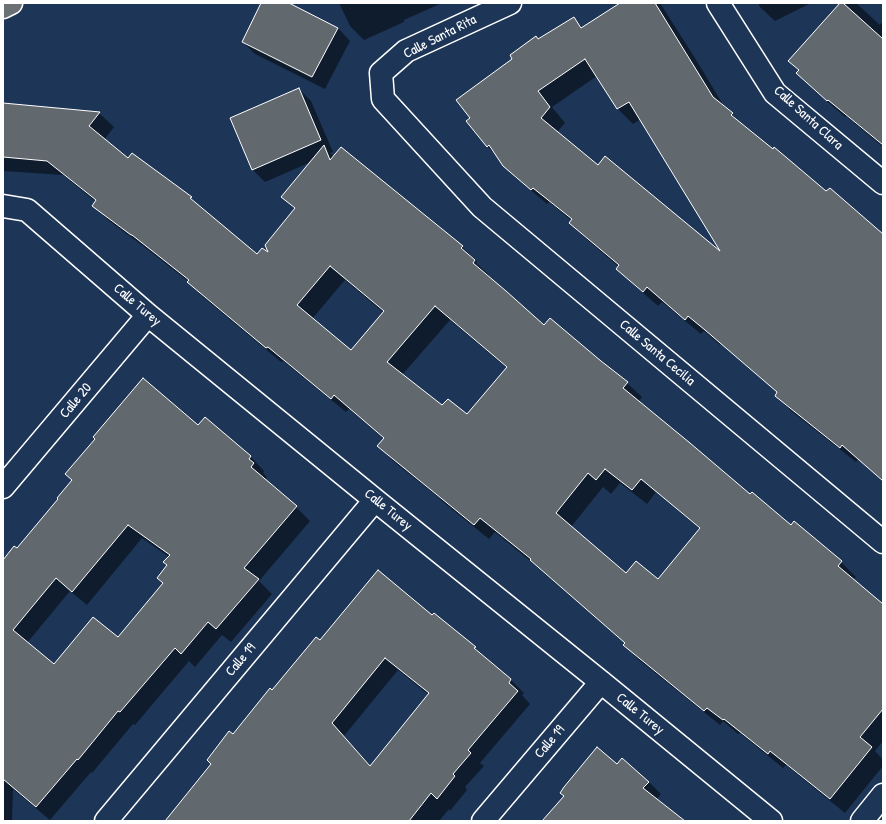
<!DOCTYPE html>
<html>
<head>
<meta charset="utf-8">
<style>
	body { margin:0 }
	#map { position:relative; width:886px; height:824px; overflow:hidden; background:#1d3557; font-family:"Patrick Hand",sans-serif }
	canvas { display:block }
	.frame { position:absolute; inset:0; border:4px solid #fff; pointer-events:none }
</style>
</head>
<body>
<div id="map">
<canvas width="886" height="824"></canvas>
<div class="frame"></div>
</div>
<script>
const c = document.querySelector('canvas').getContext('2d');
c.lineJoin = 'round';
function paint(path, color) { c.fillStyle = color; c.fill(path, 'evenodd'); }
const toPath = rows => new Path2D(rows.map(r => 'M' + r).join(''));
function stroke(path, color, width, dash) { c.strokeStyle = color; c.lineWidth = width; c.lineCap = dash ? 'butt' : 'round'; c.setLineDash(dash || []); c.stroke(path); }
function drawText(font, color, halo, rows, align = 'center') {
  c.font = font + ' "Patrick Hand",sans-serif'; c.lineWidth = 4; c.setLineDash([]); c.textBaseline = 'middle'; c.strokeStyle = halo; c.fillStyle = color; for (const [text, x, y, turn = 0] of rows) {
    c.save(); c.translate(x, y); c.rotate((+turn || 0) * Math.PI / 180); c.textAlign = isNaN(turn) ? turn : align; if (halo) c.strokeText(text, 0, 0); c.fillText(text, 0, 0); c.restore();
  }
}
paint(toPath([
	[263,3,287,3,338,28,350,41,325,89,255,54,243,42],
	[339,3,442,3,404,20,404,22,364,40,350,26],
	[621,3,660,3,695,58,725,108,747,129,827,193,881,234,883,232,883,481,858,459,856,462,791,411,776,395,778,393,721,344,720,345,704,331,701,334,662,302,658,306,633,284,617,269,619,267,585,238,570,223,572,221,549,202,547,204,519,180,504,165,499,158,487,146,471,118,539,40,573,18,583,28],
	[597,76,618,109,633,124,641,119,723,255,598,166,557,132,565,123,552,107],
	[758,3,811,3,775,21,760,7],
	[841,3,856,3,880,25,883,21,883,147,846,116,845,117,814,90,797,73,799,70,789,61],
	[299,89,311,101,333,152,330,153,334,157,341,148,462,247,477,261,476,263,489,275,488,277,544,326,627,383,642,397,638,402,750,495,792,526,794,523,841,562,856,577,853,580,883,605,883,741,875,751,883,760,883,766,845,813,786,765,783,768,740,733,738,734,723,721,720,725,639,660,624,645,626,644,546,575,535,565,495,532,489,539,443,502,438,497,393,461,379,446,384,439,349,409,346,412,283,361,281,362,203,297,189,282,147,249,108,220,93,205,96,202,63,175,3,171,3,104,99,113,114,127,104,140,128,159,132,154,191,198,205,212,257,256,271,256,295,209,282,197,311,162,265,182,253,170,231,119],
	[345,280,384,313,351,351,312,319],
	[450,320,507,368,467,415,442,407,402,375],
	[620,483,647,504,656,492,700,529,658,581,626,575,571,527,603,487,611,494],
	[205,418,251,457,264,471,263,473,267,477,265,480,296,507,310,521,259,581,272,594,231,642,222,635,195,667,189,661,135,725,133,724,92,773,91,772,50,820,13,789,12,821,3,821,3,562,17,549,198,426],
	[142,538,169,557,164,584,118,639,54,666,27,643,70,591,87,605],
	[432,617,475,647,487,661,511,680,524,693,522,695,530,704,480,763,484,766,465,787,467,790,450,811,449,809,439,821,167,821,212,764,233,736,272,692,320,642],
	[398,670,429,695,371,766,344,736],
	[617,765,649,782,661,794,656,800,683,821,543,821]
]), '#0007');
const building = toPath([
	[261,3,289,3,338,28,312,77,242,42,261,3],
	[620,3,655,3,713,97,733,113,731,115,773,149,774,147,826,191,830,188,883,234,883,481,842,445,840,448,775,396,777,392,705,330,688,316,685,320,647,287,643,292,616,269,619,265,569,223,572,219,533,188,531,190,503,166,489,145,487,147,466,121,470,118,456,100,512,59,510,55,536,36,538,39,574,17,581,28,620,3],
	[585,59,617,109,629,102,720,251,605,156,598,165,541,118,550,107,538,91,585,59],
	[840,3,843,3,883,39,883,145,828,100,827,101,796,73,799,70,788,61,840,3],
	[299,88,321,140,252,170,230,118,299,88],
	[3,103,100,112,89,126,128,158,132,153,192,197,190,198,257,254,262,248,268,252,265,245,295,208,281,197,324,145,330,160,341,147,463,246,461,248,475,260,473,263,506,291,544,325,550,318,601,361,628,382,623,388,690,443,750,494,752,492,791,525,794,521,842,561,838,566,883,604,883,709,860,737,872,747,830,799,770,751,768,754,724,719,723,720,707,708,704,711,623,645,625,643,530,560,531,559,480,518,474,525,377,446,384,438,334,395,331,399,268,347,266,348,187,282,189,280,132,235,131,235,92,206,96,200,47,161,3,157,3,103],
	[330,266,384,311,351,350,297,305,330,266],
	[435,306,507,367,467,414,448,399,442,405,387,362,435,306],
	[605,469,632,490,641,479,700,528,658,579,636,561,626,573,556,513,588,473,596,480,605,469],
	[143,378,198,425,205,417,251,456,249,459,254,463,251,467,297,506,244,568,259,579,216,629,208,622,181,654,175,648,120,712,118,711,78,760,77,759,36,807,3,779,3,560,14,546,17,548,58,499,57,498,72,480,65,474,95,439,93,437,143,378],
	[128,525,170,555,163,562,167,565,157,578,163,583,118,637,93,617,54,664,13,630,56,578,72,592,128,525],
	[378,570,432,615,434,613,476,647,474,648,511,679,509,683,518,691,468,750,471,753,453,774,455,776,437,799,431,793,409,821,165,821,211,764,207,760,229,731,233,734,270,688,272,690,316,637,320,640,378,570],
	[385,658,429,693,370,766,332,723,385,658],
	[597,747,617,764,622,758,649,782,643,788,685,821,542,821,564,796,560,793,564,787,597,747]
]);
paint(building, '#62696e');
stroke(building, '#fff', 1);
const minor = toPath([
	[510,3,406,51,381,73,383,99,482,207,883,542],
	[718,3,775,93,883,183],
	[3,206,27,210,148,315,375,500,601,682,771,821],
	[3,487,148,315],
	[106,821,375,500],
	[483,821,601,682],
	[862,821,883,795]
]);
const primary = toPath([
	[3,7,11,3]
]);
stroke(minor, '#fff', 25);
stroke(primary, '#fff', 25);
stroke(minor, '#1d3557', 22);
stroke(primary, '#6a7074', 22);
drawText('14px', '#fff', '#1d3557', [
	["Calle Santa Rita",440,37,-27],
	["Calle Santa Clara",808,118,42],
	["Calle Turey",137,305,40],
	["Calle Santa Cecilia",657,353,40],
	["Calle 20",76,401,-50],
	["Calle Turey",388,510,39],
	["Calle 19",241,660,-50],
	["Calle Turey",640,714,39],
	["Calle 19",550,742,-50]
]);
</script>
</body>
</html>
